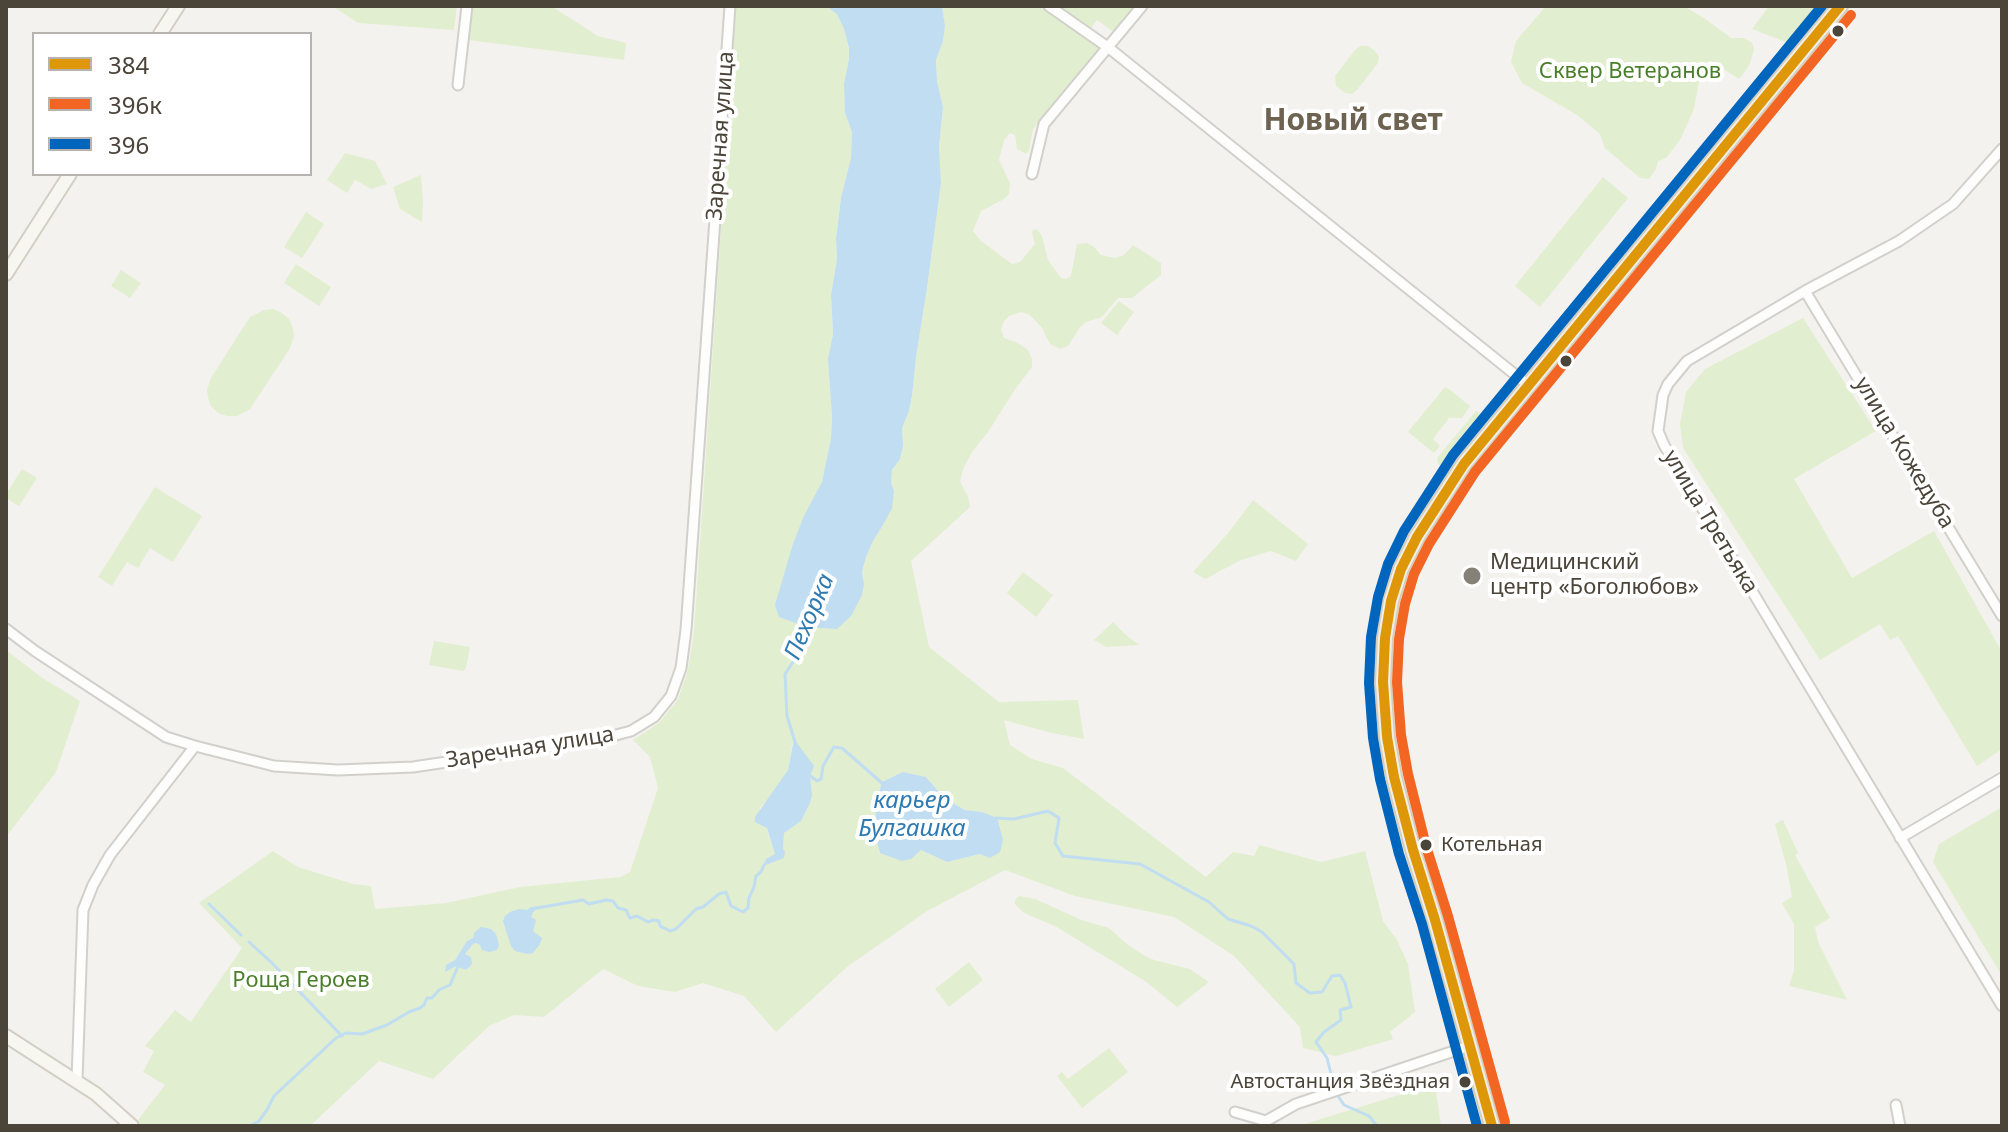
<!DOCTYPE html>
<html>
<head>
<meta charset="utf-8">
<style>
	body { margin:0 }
	#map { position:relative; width:2008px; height:1132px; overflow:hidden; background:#f4f2ee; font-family:"Noto Sans",sans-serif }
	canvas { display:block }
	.frame { position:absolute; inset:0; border:8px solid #4b4439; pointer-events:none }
	.legend { position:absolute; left:32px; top:32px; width:280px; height:144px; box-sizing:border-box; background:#fff; border:2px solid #b7b4b0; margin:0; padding:10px 14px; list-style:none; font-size:24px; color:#4b4439 }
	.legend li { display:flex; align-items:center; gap:16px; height:40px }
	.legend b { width:40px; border:2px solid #b7b4b0 }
</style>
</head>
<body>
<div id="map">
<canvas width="2008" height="1132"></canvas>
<div class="frame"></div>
<ul class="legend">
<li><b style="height:10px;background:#dd9709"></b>384</li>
<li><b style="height:10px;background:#f26522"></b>396к</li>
<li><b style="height:10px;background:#0065bd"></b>396</li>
</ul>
</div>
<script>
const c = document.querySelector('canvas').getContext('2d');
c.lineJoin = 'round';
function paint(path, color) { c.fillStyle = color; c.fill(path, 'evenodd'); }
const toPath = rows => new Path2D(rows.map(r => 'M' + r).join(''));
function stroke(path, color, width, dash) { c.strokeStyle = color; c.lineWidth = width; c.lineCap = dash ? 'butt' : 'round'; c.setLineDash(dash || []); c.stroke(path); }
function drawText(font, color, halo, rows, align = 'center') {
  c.font = font + ' "Noto Sans",sans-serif'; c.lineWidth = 8; c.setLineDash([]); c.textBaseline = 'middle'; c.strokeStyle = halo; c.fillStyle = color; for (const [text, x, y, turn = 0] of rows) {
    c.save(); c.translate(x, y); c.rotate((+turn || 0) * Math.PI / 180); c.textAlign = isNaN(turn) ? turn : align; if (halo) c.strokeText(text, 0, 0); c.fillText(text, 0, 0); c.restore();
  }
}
paint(toPath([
	[332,6,457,6,454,30,358,23],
	[472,6,551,6,598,36,626,43,624,60,468,40],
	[736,6,830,6,830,9,837,14,844,29,849,48,849,59,844,84,845,113,852,132,851,158,841,198,836,239,837,259,831,295,833,335,828,359,832,417,831,438,822,482,815,497,779,617,806,627,864,584,862,572,866,557,873,541,883,525,894,491,891,482,892,470,900,459,903,446,902,428,909,411,912,396,916,357,927,288,941,183,939,146,943,107,937,81,936,60,943,41,945,26,942,6,1043,6,1100,45,1097,51,1033,129,1029,150,1026,154,1017,149,1015,135,1010,133,1004,140,999,160,1010,183,1009,194,1004,199,981,211,973,231,981,241,1012,264,1020,262,1035,244,1032,233,1033,230,1037,229,1042,236,1048,260,1061,278,1066,279,1071,276,1077,244,1087,243,1093,246,1101,255,1115,258,1124,255,1133,245,1161,263,1161,275,1132,298,1118,298,1102,317,1086,322,1080,327,1068,346,1060,349,1050,344,1042,328,1030,315,1021,312,1009,316,1004,321,1001,330,1004,338,1016,342,1028,350,1032,359,1032,367,1016,388,988,432,972,452,963,469,960,482,968,496,970,507,911,561,929,647,999,702,1078,700,1084,739,1052,733,1004,720,1010,745,1032,759,1063,768,1206,877,1233,852,1254,856,1259,845,1321,862,1365,851,1383,921,1397,940,1408,964,1415,1012,1390,1032,1393,1039,1336,1056,1303,1048,1300,1027,1234,956,1174,917,1075,896,1005,870,927,911,847,967,776,1032,744,996,703,983,675,992,638,986,603,969,544,1017,514,1015,489,1026,433,1079,379,1061,310,1126,137,1126,135,1124,165,1085,143,1072,154,1051,145,1046,175,1010,191,1022,242,948,199,903,273,851,298,867,353,884,371,886,375,909,446,903,520,887,621,877,630,872,658,788,650,757,633,740,659,723,678,700,688,670,694,632],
	[793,740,810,776,812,795,810,803,801,821,784,833,783,849,763,865,775,854,760,808,773,794,788,770],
	[903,772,926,777,945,799,965,810,982,812,980,854,947,862,921,850,880,853,874,830,877,800,882,782],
	[482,928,491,929,480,945,476,943,473,944,467,950,465,954,471,957,471,964,466,970,456,965,445,971,446,965,455,960,467,941,473,938],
	[1056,6,1135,6,1114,32,1097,20,1090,29],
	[1546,6,1683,6,1704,18,1731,38,1744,38,1752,43,1754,50,1749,66,1739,79,1711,61,1702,65,1694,109,1680,140,1666,158,1658,161,1656,169,1649,179,1640,178,1605,148,1600,134,1577,115,1522,83,1511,62,1516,41],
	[1769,6,1822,6,1791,44,1752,29],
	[1361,46,1368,46,1375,51,1379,57,1378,63,1357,90,1352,94,1345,93,1336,86,1335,76,1356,49],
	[345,153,375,161,387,184,371,189,355,180,347,193,327,180],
	[421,175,423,201,422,222,400,209,393,187],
	[1603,177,1628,198,1540,307,1515,286],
	[306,212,324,224,302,258,284,247],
	[296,264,331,287,319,306,284,283],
	[121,270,141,283,130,298,111,286],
	[1119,301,1134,312,1117,335,1101,323],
	[273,309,282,313,289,319,293,328,294,336,290,348,250,409,237,416,227,416,218,413,211,406,208,398,207,390,211,378,250,317,264,310],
	[1803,318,1876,431,1794,479,1852,578,1934,531,2002,652,2002,749,1977,766,1898,636,1890,640,1880,624,1820,660,1683,448,1680,424,1686,392,1705,369],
	[1445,387,1449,389,1470,406,1462,418,1449,418,1433,439,1440,446,1434,453,1408,432],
	[1476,411,1485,417,1444,468,1438,464,1437,458],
	[22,469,37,478,19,506,6,498,6,494],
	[155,487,202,516,173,562,150,548,138,568,127,562,112,586,98,577],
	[1253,500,1308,544,1296,561,1271,551,1241,560,1205,579,1193,572,1229,532],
	[1023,572,1053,595,1036,617,1007,593],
	[1113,622,1126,635,1139,645,1106,647,1094,640],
	[434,641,470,647,466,668,463,671,429,665],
	[6,650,41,677,80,701,56,772,6,837],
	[2002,807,2002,976,1933,862,1939,844],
	[1783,820,1798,853,1795,855,1830,918,1815,927,1818,942,1847,1000,1789,986,1794,971,1794,924,1782,903,1792,897,1786,864,1775,824],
	[1019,896,1035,899,1084,921,1109,928,1128,945,1145,956,1154,960,1190,969,1209,982,1177,1007,1145,981,1055,926,1024,913,1015,904,1015,900],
	[969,962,983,980,949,1007,935,989],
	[1109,1048,1128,1072,1082,1108,1057,1076,1062,1072,1068,1079],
	[1435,1084,1441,1126,1298,1126]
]), '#e1eecf');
paint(toPath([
	[830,6,942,6,945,26,943,41,936,60,937,81,943,107,939,146,941,183,927,288,916,357,912,396,909,411,902,428,903,446,900,459,892,470,891,482,894,491,892,508,883,525,873,541,866,557,862,572,864,584,862,595,851,616,837,629,806,627,779,617,775,605,793,544,804,516,822,482,831,438,832,417,828,359,833,334,831,295,837,259,836,239,841,198,851,158,852,132,845,113,844,84,849,59,849,48,844,29,837,14,830,9],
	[794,739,814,766,810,776,812,795,810,803,801,821,784,833,783,849,785,852,784,858,763,866,766,859,775,854,767,828,755,822,755,817,788,770],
	[903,772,926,777,945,799,965,810,982,812,997,818,1003,840,1000,852,990,858,980,854,947,862,921,850,911,859,902,861,880,853,874,830,877,800,882,782],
	[540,906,533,912,531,917,536,920,533,931,542,938,540,944,533,953,528,954,515,951,511,946,503,921,505,916,510,912,519,909,527,910,531,907],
	[481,927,491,929,496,934,499,945,497,950,489,952,482,950,480,945,476,943,473,944,465,954,471,957,472,964,466,970,456,966,445,972,446,965,455,960,467,941,473,938,474,933]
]), '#c0ddf1');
stroke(toPath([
	[795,742,787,716,785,674,797,656,806,627],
	[809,775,817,781,821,779,823,766,834,747,842,748,883,784],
	[996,818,1014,819,1048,811,1059,818,1055,843,1063,856,1140,864,1209,902,1228,919,1251,926,1262,932,1294,964,1296,983,1310,993,1322,992,1332,976,1340,975,1345,983,1351,1007,1340,1010,1341,1020,1324,1032,1316,1042,1327,1058,1336,1093,1344,1105,1369,1116,1377,1126],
	[209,904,241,935],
	[537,908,583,900,589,904,606,900,613,901,618,908,626,910,630,918,637,916,648,922,653,920,659,921,660,926,670,931,676,929,696,909,703,907,719,894,726,892,731,906,743,912,748,908,749,898,754,887,756,876,761,872,764,865],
	[249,942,271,962,342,1036],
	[250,1126,259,1121,267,1110,274,1096,336,1038,346,1033,362,1034,387,1025,409,1012,420,1008,424,1005,427,998,432,998,439,990,450,985,458,966]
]), '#c0ddf1', 3);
const street = toPath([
	[1049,6,1109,48,1528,385],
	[458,85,467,6],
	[2002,149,1953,204,1899,241,1805,291,1687,361,1668,384,1663,395,1658,431,1664,445,2002,1006],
	[1032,174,1044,124,1142,6],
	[1805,291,2002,616],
	[6,629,35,651,166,737,195,746,274,766,338,770,413,767,601,739,631,731,654,717,671,696,681,668,686,630,730,6],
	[1900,838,2002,778],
	[77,1080,83,910,93,885,110,855,195,746],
	[1896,1105,1900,1126],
	[1235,1112,1266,1121,1296,1104,1469,1046]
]);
const secondary = toPath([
	[160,34,178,6],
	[6,274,70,174],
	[6,1036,96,1094,132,1126]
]);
const primary = toPath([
	[1492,1126,1435,920,1413,850,1394,777,1387,737,1383,682,1385,638,1391,601,1401,569,1417,537,1464,464,1840,6]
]);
stroke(street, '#d2d0cb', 13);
stroke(secondary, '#d3cfc5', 16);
stroke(primary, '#d6cebb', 18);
stroke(street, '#fdfdfc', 9);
stroke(secondary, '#f7f6f1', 12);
stroke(primary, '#f2efe6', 14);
stroke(toPath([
	[1492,1126,1435,920,1413,850,1394,777,1387,737,1383,682,1385,638,1391,601,1401,569,1417,537,1464,464,1840,6]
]), '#dd9709', 10);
stroke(toPath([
	[1505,1122,1448,916,1426,846,1408,774,1401,735,1397,682,1399,639,1405,604,1414,574,1429,544,1475,472,1851,15]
]), '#f26522', 10);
stroke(toPath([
	[1477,1126,1422,924,1399,854,1380,779,1373,738,1369,683,1371,637,1378,597,1388,564,1404,531,1453,455,1822,6]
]), '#0065bd', 10);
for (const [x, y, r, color] of [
	[1838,31,7,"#4b4439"],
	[1566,361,7,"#4b4439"],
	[1472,576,10,"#868178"],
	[1426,845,7,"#4b4439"],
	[1465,1082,7,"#4b4439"]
]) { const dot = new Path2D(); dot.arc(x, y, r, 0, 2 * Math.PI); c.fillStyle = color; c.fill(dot); stroke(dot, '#fff', 3); }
drawText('20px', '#4b4439', '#fff', [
	["Котельная",1441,845],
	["Автостанция Звёздная",1450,1082,"right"]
], 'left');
drawText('22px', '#4a7f2a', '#fff', [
	["Сквер Ветеранов",1630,72],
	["Роща Героев",301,981]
]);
drawText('22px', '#4b4439', '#fff', [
	["Заречная улица",721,136,-86],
	["улица Кожедуба",1904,453,59],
	["улица Третьяка",1710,522,59],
	["Заречная улица",530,748,-9]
]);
drawText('22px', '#4b4439', '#fff', [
	["Медицинский",1490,563],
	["центр «Боголюбов»",1490,588]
], 'left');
drawText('italic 24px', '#2e7ab2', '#fff', [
	["Пехорка",810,617,-67],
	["карьер",912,801],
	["Булгашка",912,829]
]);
drawText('bold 30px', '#6e6250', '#fff', [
	["Новый свет",1353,121]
]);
</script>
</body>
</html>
